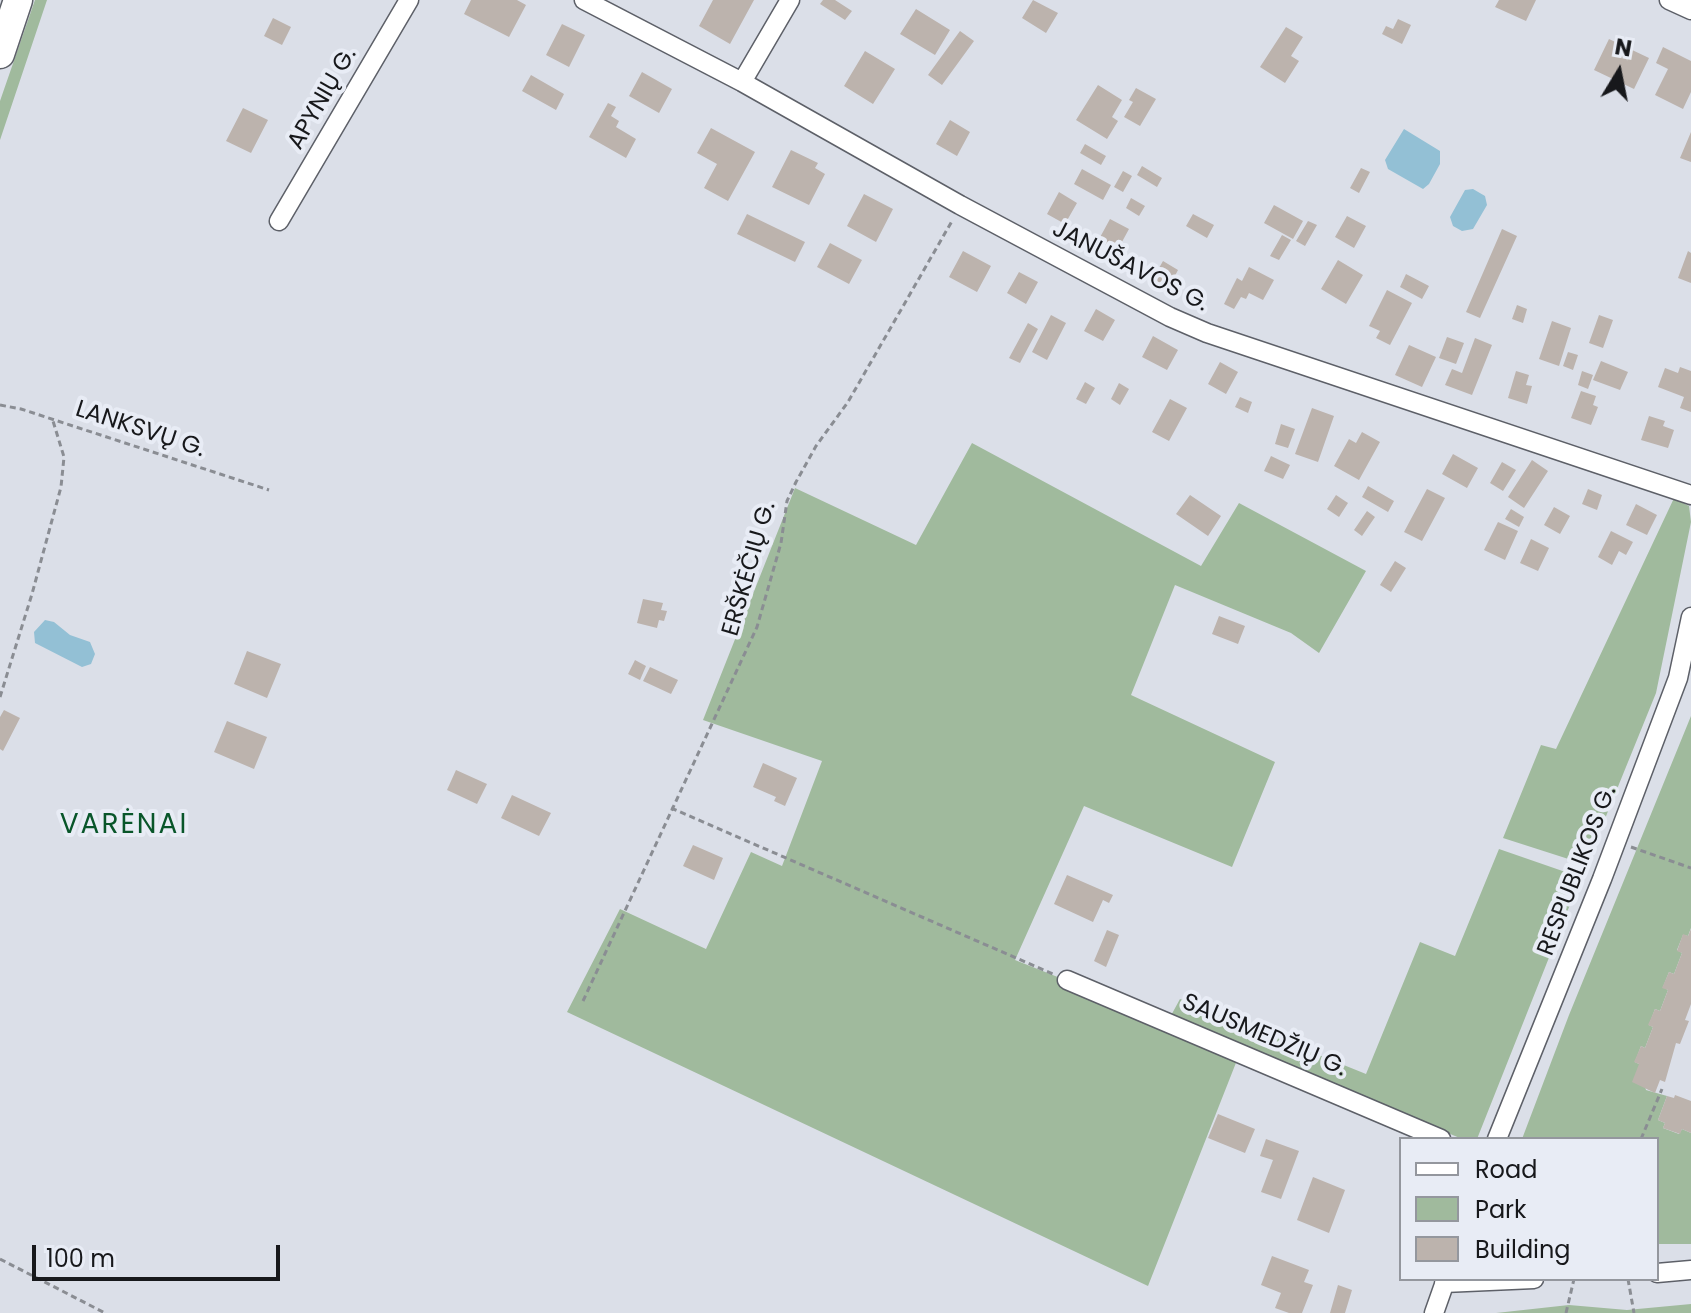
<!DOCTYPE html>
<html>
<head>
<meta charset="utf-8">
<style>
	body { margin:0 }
	#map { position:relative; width:1691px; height:1313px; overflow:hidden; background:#dbdfe8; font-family:Poppins,sans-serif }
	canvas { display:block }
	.legend { position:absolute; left:1399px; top:1137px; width:260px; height:144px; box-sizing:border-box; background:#e8ecf5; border:2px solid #94979e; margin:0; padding:10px 14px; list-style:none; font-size:24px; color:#17181b }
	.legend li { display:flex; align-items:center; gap:16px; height:40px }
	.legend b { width:40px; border:2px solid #94979e }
	.north { position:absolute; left:1579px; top:32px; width:80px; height:80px; -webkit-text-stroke:6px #e8ecf5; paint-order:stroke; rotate:10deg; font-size:22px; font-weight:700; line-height:32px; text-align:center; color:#17181b }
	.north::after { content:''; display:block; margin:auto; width:28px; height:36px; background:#17181b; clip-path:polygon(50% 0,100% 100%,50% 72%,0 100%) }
	.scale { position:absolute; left:32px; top:1245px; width:248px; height:36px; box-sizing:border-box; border:4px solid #17181b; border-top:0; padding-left:10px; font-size:24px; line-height:28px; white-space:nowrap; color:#17181b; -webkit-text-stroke:6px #e8ecf5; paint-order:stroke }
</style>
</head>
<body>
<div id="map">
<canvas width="1691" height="1313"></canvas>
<ul class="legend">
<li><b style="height:10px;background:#fff"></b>Road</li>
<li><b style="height:22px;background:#a0ba9d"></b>Park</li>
<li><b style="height:22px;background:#bcb3ad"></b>Building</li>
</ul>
<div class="north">N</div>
<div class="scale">100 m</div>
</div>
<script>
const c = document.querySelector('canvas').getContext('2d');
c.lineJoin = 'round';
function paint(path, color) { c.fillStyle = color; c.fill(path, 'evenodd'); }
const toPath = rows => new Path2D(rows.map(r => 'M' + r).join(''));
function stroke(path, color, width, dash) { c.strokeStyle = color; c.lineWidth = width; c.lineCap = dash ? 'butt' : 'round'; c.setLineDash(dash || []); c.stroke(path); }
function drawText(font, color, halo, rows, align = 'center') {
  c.font = font + ' Poppins,sans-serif'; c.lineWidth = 8; c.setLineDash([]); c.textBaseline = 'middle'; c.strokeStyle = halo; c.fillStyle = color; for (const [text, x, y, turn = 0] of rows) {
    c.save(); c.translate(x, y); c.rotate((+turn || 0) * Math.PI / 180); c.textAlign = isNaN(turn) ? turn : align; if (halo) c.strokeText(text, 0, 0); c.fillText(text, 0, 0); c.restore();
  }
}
paint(toPath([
	[35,0,47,0,0,140,0,101],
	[972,443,1201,566,1239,503,1366,571,1319,653,1291,633,1175,585,1131,695,1275,762,1232,867,1084,806,1015,960,1168,1021,1180,999,1366,1074,1420,942,1455,956,1499,849,1577,876,1579,882,1477,1139,1462,1139,1243,1045,1148,1286,567,1012,620,909,706,949,751,852,782,866,822,761,703,720,795,488,916,545],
	[1675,496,1684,500,1683,503,1689,506,1691,522,1656,693,1587,863,1584,864,1503,838,1541,745,1556,749],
	[1691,716,1691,928,1688,936,1683,935,1677,950,1682,953,1674,974,1669,972,1663,987,1668,990,1660,1011,1655,1009,1649,1025,1653,1027,1645,1048,1641,1046,1635,1062,1639,1064,1646,1090,1667,1096,1658,1120,1665,1123,1663,1128,1679,1134,1682,1129,1691,1133,1691,1244,1657,1244,1657,1139,1522,1139,1569,1015],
	[1691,1304,1691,1313,1496,1313,1569,1305,1627,1310]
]), '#a0ba9d');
paint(toPath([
	[1404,129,1440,151,1440,164,1429,184,1423,189,1388,169,1385,160],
	[1473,189,1485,196,1487,205,1473,229,1462,231,1453,226,1450,217,1465,190],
	[45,620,54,622,70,635,90,642,95,654,91,664,82,667,35,643,34,632]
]), '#93c0d5');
paint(toPath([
	[471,0,517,0,526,5,509,37,464,14],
	[713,0,754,0,730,44,699,26],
	[823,0,835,0,852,11,845,20,820,4],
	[1033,0,1058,13,1046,33,1022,18],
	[1499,0,1536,0,1526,21,1495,7],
	[916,9,950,30,935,55,900,34],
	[273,18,291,27,282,45,264,36],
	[1398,19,1411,25,1402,44,1382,34,1386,26,1393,29],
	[562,24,585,35,569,67,546,55],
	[1286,27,1303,37,1291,56,1299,61,1285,83,1260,67],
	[960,31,974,41,942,85,928,75],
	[1609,39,1649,58,1634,89,1594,70],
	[1663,47,1691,61,1691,92,1683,109,1655,95,1668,69,1656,63],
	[865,51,895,69,873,104,844,86],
	[642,72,672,89,659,113,629,96],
	[531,75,564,94,556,110,522,91],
	[1098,85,1122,100,1112,117,1118,121,1107,139,1076,120],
	[1136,88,1156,99,1140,126,1124,117,1133,102,1129,100],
	[608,103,616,107,611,116,619,121,616,127,636,139,626,158,589,137],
	[243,108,268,120,251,153,226,141],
	[950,120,970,132,957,156,936,144],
	[711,128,755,152,728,201,704,188,717,164,697,153],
	[1691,132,1691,162,1680,158],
	[1085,144,1106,156,1101,165,1080,153],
	[791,150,818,163,815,168,825,174,809,205,772,187],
	[1142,166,1162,178,1157,187,1137,175],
	[1361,168,1370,172,1359,193,1350,188],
	[1082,169,1111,185,1103,200,1074,184],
	[1123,171,1132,176,1123,192,1114,187],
	[1059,192,1077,203,1065,224,1047,214],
	[864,194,893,209,876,242,847,226],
	[1131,198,1145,206,1139,216,1126,208],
	[1274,205,1303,221,1293,239,1264,223],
	[747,214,805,242,795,262,737,234],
	[1193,214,1214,225,1207,238,1186,226],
	[1347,216,1366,226,1354,248,1335,237],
	[1110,219,1129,229,1117,251,1098,241],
	[1308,221,1317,225,1305,246,1296,241],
	[1502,229,1517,236,1480,318,1466,312],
	[1282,235,1291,240,1279,260,1270,256],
	[830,243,862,260,849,284,817,267],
	[963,251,991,266,977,292,949,277],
	[1688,251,1691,253,1691,283,1678,278],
	[1338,260,1363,275,1346,304,1321,289],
	[1163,261,1178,270,1166,293,1150,284],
	[1249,267,1274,280,1263,300,1249,293,1246,299,1241,297,1234,309,1224,304,1237,278,1242,281],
	[1019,272,1038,282,1026,304,1007,293],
	[1406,274,1429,286,1422,299,1400,287],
	[1387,290,1412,303,1390,345,1376,338,1380,331,1369,326],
	[1517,305,1527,309,1523,323,1512,319],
	[1096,309,1115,320,1103,341,1084,331],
	[1051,315,1066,323,1047,360,1032,352],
	[1599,315,1613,320,1603,348,1589,343],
	[1552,321,1571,328,1559,366,1539,359],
	[1028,323,1038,329,1020,363,1009,358],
	[1153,336,1178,350,1167,370,1142,357],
	[1447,337,1464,343,1456,364,1439,358],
	[1475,338,1492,345,1472,395,1445,385,1452,369,1462,373],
	[1409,345,1436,357,1422,387,1395,375],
	[1568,352,1578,355,1573,370,1563,366],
	[1601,361,1628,372,1620,390,1593,380],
	[1220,362,1238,372,1226,394,1208,384],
	[1680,367,1691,371,1691,412,1680,408,1684,397,1658,387,1665,368,1678,373],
	[1516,371,1529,375,1526,385,1532,386,1527,404,1508,398],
	[1582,371,1593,375,1588,389,1578,385],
	[1085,382,1095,388,1086,404,1076,399],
	[1119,383,1129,389,1120,405,1111,399],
	[1581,391,1596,396,1593,405,1598,407,1591,425,1571,418],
	[1240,397,1252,402,1248,413,1235,407],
	[1170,399,1187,408,1169,441,1152,432],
	[1312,408,1334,416,1318,462,1295,454],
	[1649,416,1665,421,1663,426,1674,430,1668,448,1641,440],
	[1281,424,1295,429,1288,448,1275,444],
	[1362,432,1380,442,1359,480,1334,466,1349,439,1356,443],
	[1453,454,1478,468,1467,488,1442,474],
	[1271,456,1290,465,1283,479,1264,471],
	[1532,460,1548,471,1524,508,1508,497],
	[1502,462,1516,470,1503,491,1490,483],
	[1368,486,1394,501,1388,512,1362,497],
	[1427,489,1445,498,1422,541,1404,532],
	[1588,489,1602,495,1597,510,1582,504],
	[1190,495,1221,516,1208,536,1176,514],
	[1336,495,1348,503,1339,517,1327,509],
	[1636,504,1657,515,1647,535,1626,525],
	[1554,507,1570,516,1560,534,1544,525],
	[1511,509,1524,517,1519,527,1505,519],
	[1367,511,1375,517,1362,536,1354,530],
	[1498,522,1518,531,1505,560,1484,550],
	[1611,531,1633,542,1626,555,1619,551,1612,565,1598,557],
	[1531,539,1549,548,1538,571,1520,563],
	[1395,561,1406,568,1391,592,1380,585],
	[643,599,663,603,661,610,667,611,664,621,659,620,657,628,637,623],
	[1219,616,1245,626,1238,644,1212,634],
	[247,651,281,664,267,698,234,684],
	[635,660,646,666,640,680,628,674],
	[650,667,678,680,671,694,643,681],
	[4,710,20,718,3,751,0,749,0,717],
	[227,721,267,737,254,769,214,752],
	[763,763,797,778,785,806,774,801,776,797,753,787],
	[456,770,487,784,477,804,447,790],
	[512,795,551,813,539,836,501,818],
	[693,845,723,858,714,880,683,866],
	[1067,875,1113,895,1109,903,1103,900,1093,922,1054,904],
	[1691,929,1691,1004,1685,1020,1689,1021,1680,1044,1676,1043,1665,1082,1660,1080,1655,1093,1632,1082,1639,1064,1634,1062,1641,1046,1645,1048,1653,1027,1648,1025,1655,1009,1660,1011,1668,990,1662,988,1669,972,1674,974,1682,953,1677,951,1683,934,1688,936],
	[1107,930,1119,935,1106,967,1094,961],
	[1675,1095,1691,1101,1691,1133,1682,1129,1680,1134,1663,1128,1665,1123,1658,1120,1667,1096,1674,1098],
	[1218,1114,1255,1129,1245,1153,1208,1138],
	[1266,1139,1299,1151,1281,1199,1261,1192,1273,1160,1260,1156],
	[1313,1177,1345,1190,1329,1233,1297,1220],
	[1272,1256,1309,1270,1304,1282,1313,1285,1302,1313,1289,1313,1275,1308,1281,1293,1261,1285],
	[1338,1285,1352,1290,1345,1313,1330,1313]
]), '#bcb3ad');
const street = toPath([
	[584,0,742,82,960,205,1170,317,1207,333,1691,495],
	[1669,0,1691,10],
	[742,82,790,0],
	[279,221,409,0],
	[1067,980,1441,1139],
	[1497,1139,1602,879,1678,678,1691,617],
	[1657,1273,1691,1270],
	[1444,1283,1534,1279],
	[1434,1313,1446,1279]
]);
const primary = toPath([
	[0,54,18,0]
]);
stroke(street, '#5d6068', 21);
stroke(primary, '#5d6068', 31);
stroke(toPath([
	[0,405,21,409,269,490],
	[0,697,32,594,61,487,64,457,53,421],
	[671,808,1053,974],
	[1631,847,1691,868],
	[583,1001,757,627,781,543,787,501,796,482,816,446,848,402,952,221],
	[1641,1139,1662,1089],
	[0,1259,105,1313],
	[1628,1279,1634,1313],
	[1566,1313,1574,1279]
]), '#8a8d93', 3, [6, 4]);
stroke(street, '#fff', 18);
stroke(primary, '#fff', 28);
drawText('24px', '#17181b', '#e8ecf5', [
	["APYNIŲ G.",323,99,-60],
	["JANUŠAVOS G.",1130,267,27],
	["LANKSVŲ G.",140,430,18],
	["ERŠKĖČIŲ G.",750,569,-74],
	["RESPUBLIKOS G.",1578,871,-69],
	["SAUSMEDŽIŲ G.",1264,1036,23]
]);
c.letterSpacing = '2px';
drawText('28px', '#09562a', '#e8ecf5', [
	["VARĖNAI",124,826]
]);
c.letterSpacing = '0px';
</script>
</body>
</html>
